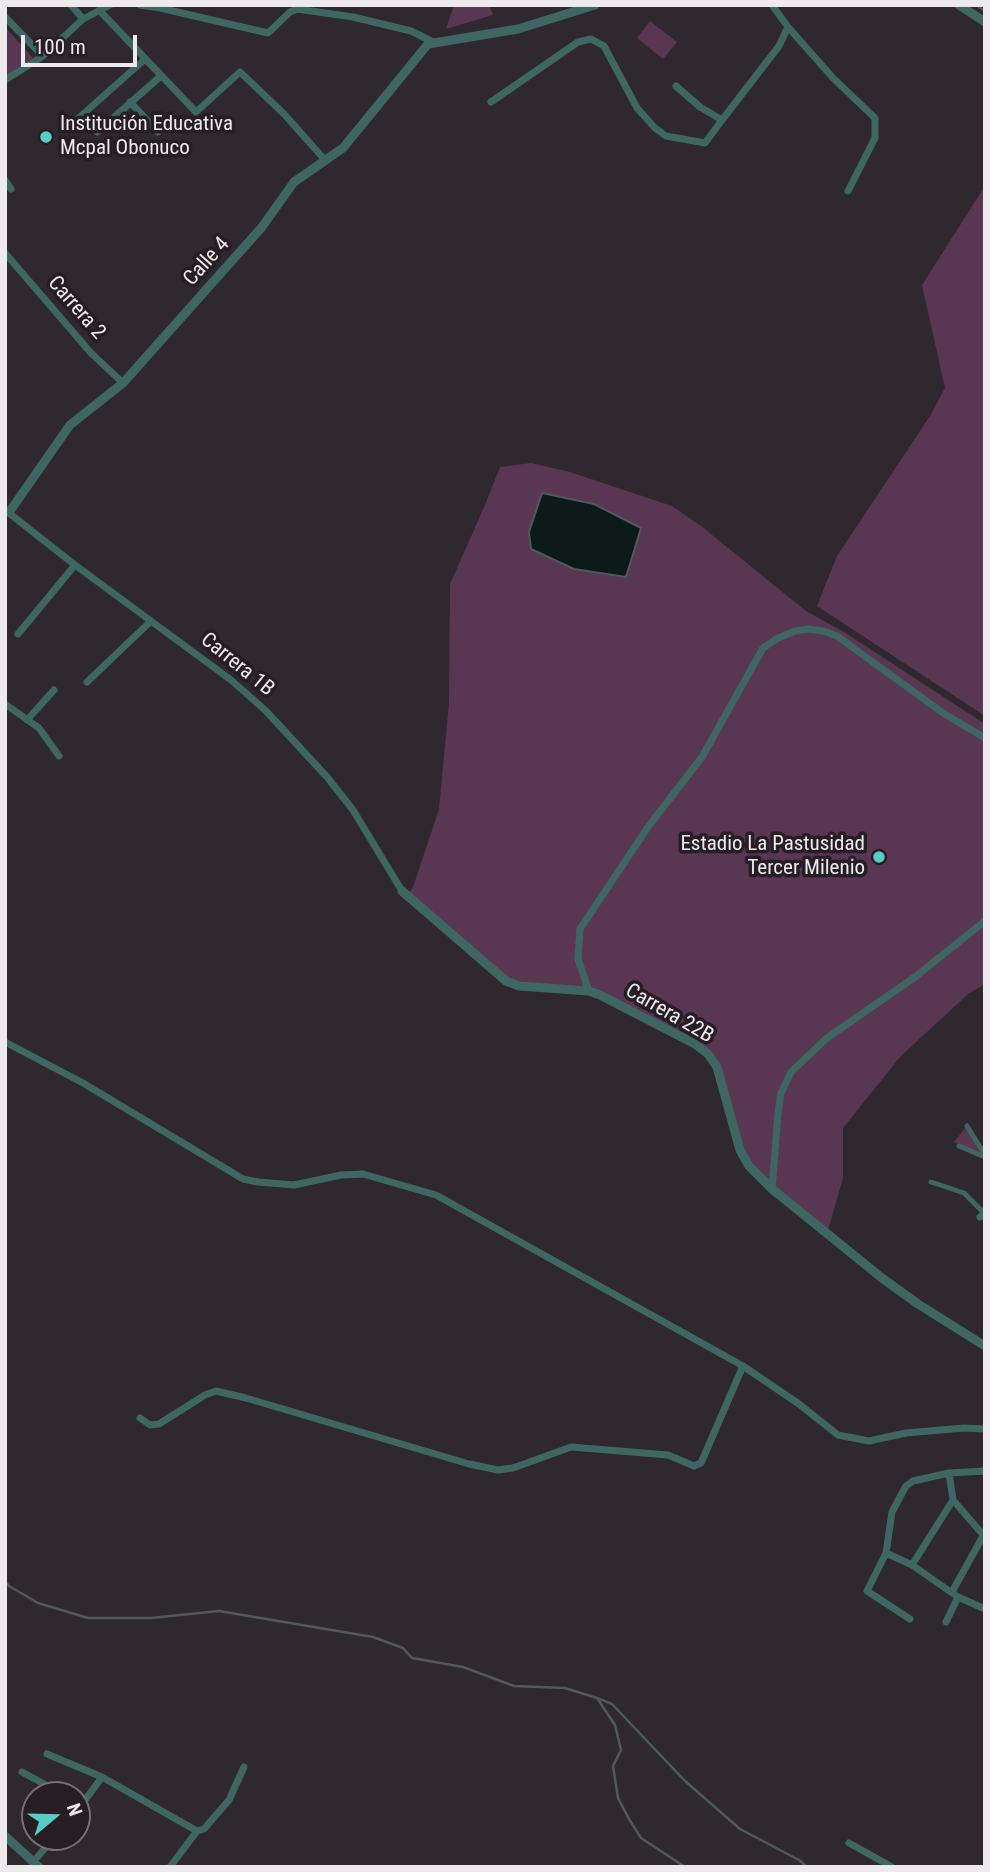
<!DOCTYPE html>
<html>
<head>
<meta charset="utf-8">
<style>
	body { margin:0 }
	#map { position:relative; width:990px; height:1872px; overflow:hidden; background:#2f282e; font-family:"Roboto Condensed",sans-serif }
	canvas { display:block }
	.frame { position:absolute; inset:0; border:7px solid #eee9ed; pointer-events:none }
	.north { position:absolute; left:21px; top:1781px; width:70px; height:70px; box-sizing:border-box; background:#261e24; border:2px solid #766f74; border-radius:50%; rotate:71deg; font-size:19px; font-weight:700; line-height:28px; text-align:center; color:#eee9ed }
	.north::after { content:''; display:block; margin:auto; width:24px; height:32px; background:#56cec3; clip-path:polygon(50% 0,100% 100%,50% 72%,0 100%) }
	.scale { position:absolute; left:21px; top:35px; width:116px; height:32px; box-sizing:border-box; border:4px solid #eee9ed; border-top:0; padding-left:9px; font-size:21px; line-height:24px; white-space:nowrap; color:#eee9ed; -webkit-text-stroke:5px #261e24; paint-order:stroke }
</style>
</head>
<body>
<div id="map">
<canvas width="990" height="1872"></canvas>
<div class="frame"></div>
<div class="north">N</div>
<div class="scale">100 m</div>
</div>
<script>
const c = document.querySelector('canvas').getContext('2d');
c.lineJoin = 'round';
function paint(path, color) { c.fillStyle = color; c.fill(path, 'evenodd'); }
const toPath = rows => new Path2D(rows.map(r => 'M' + r).join(''));
function stroke(path, color, width, dash) { c.strokeStyle = color; c.lineWidth = width; c.lineCap = dash ? 'butt' : 'round'; c.setLineDash(dash || []); c.stroke(path); }
function drawText(font, color, halo, rows, align = 'center') {
  c.font = font + ' "Roboto Condensed",sans-serif'; c.lineWidth = 7; c.setLineDash([]); c.textBaseline = 'middle'; c.strokeStyle = halo; c.fillStyle = color; for (const [text, x, y, turn = 0] of rows) {
    c.save(); c.translate(x, y); c.rotate((+turn || 0) * Math.PI / 180); c.textAlign = isNaN(turn) ? turn : align; if (halo) c.strokeText(text, 0, 0); c.fillText(text, 0, 0); c.restore();
  }
}
paint(toPath([
	[454,5,489,5,493,15,446,29],
	[650,21,677,42,663,59,637,38],
	[5,27,33,58,5,77],
	[985,186,985,716,817,606,837,556,930,416,945,388,922,285],
	[531,463,570,472,672,506,701,526,806,611,844,632,985,724,985,984,968,994,900,1057,843,1128,843,1178,827,1234,749,1166,708,1054,600,995,512,984,407,896,413,887,439,809,449,703,450,584,485,505,500,467],
	[966,1127,984,1156,954,1142]
]), '#593753');
const water = toPath([
	[542,493,594,504,641,528,626,577,574,569,531,549,529,532,542,493]
]);
paint(water, '#0c1b1a');
stroke(water, '#505959', 2);
stroke(toPath([
	[976,5,985,11],
	[5,1581,9,1586,38,1603,88,1618,151,1618,219,1611,373,1637,403,1648,412,1658,463,1667,514,1686,565,1688,597,1698,612,1704,685,1781,740,1829,799,1860,807,1867],
	[597,1698,615,1725,621,1750,613,1766,618,1798,629,1819,641,1838,685,1867]
]), '#505959', 2.5);
stroke(toPath([
	[967,1126,985,1155],
	[959,1146,985,1157],
	[931,1182,964,1193,984,1213]
]), '#3e6763', 5);
stroke(toPath([
	[71,5,83,19],
	[140,5,160,8,268,33,290,12,297,9,353,17,411,31,435,43],
	[99,10,196,112,240,72,284,114,325,160],
	[5,17,43,56],
	[788,27,833,78,875,118,875,138,848,191],
	[5,80,43,56,83,19,110,5],
	[676,86,700,107,722,120,779,46,788,27,772,5],
	[130,102,158,132],
	[491,102,578,42,591,39,604,46,637,108,655,128,666,136,705,143,722,120],
	[72,124,145,59],
	[97,132,161,76],
	[5,180,11,189],
	[5,253,91,353,123,383],
	[5,510,75,565,231,680,266,711,327,777,353,810,402,891],
	[18,634,75,565],
	[87,682,151,621],
	[5,704,39,728,59,756],
	[27,720,54,690],
	[589,991,578,959,580,929,648,827,702,757,763,648,778,638,795,631,809,629,823,631,837,636,943,713,985,738],
	[5,1042,83,1083,243,1179,258,1182,294,1185,341,1175,363,1174,436,1195,743,1366,799,1404,838,1435,869,1441,906,1433,964,1428,985,1429],
	[772,1189,778,1113,781,1093,791,1072,827,1038,915,977,985,921],
	[980,1217,985,1212],
	[140,1418,150,1425,159,1424,205,1395,216,1391,246,1398,469,1464,498,1470,513,1468,571,1447,668,1455,694,1466,701,1463,743,1366],
	[949,1473,953,1500,985,1537],
	[886,1553,912,1565,958,1597,985,1609],
	[912,1565,953,1500],
	[952,1592,983,1536],
	[910,1619,867,1591,886,1553,892,1512,906,1486,913,1481,949,1473,985,1471],
	[946,1622,958,1597],
	[47,1754,102,1777,197,1831],
	[22,1772,64,1795],
	[77,1811,102,1777],
	[849,1843,892,1867],
	[33,1862,55,1837],
	[170,1867,197,1831,204,1829,229,1800,244,1767]
]), '#3e6763', 7);
stroke(toPath([
	[959,5,985,22],
	[10,511,70,425,123,383,262,227,294,182,343,148,428,44,518,29,595,5],
	[402,891,506,981,519,986,589,991,600,995,695,1044,708,1054,717,1067,740,1150,749,1166,772,1189,882,1278,918,1304,985,1346],
	[5,1836,39,1867]
]), '#3e6763', 9);
for (const [x, y, r, color] of [
	[46,137,7,"#56cec3"],
	[879,857,7,"#56cec3"]
]) { const dot = new Path2D(); dot.arc(x, y, r, 0, 2 * Math.PI); c.fillStyle = color; c.fill(dot); stroke(dot, '#261e24', 2.5); }
drawText('21px', '#eee9ed', '#261e24', [
	["Institución Educativa",60,125],
	["Mcpal Obonuco",60,149],
	["Estadio La Pastusidad",865,845,"right"],
	["Tercer Milenio",865,869,"right"]
], 'left');
drawText('21px', '#eee9ed', '#261e24', [
	["Calle 4",207,262,-48],
	["Carrera 2",76,308,49],
	["Carrera 1B",237,665,39],
	["Carrera 22B",669,1014,30]
]);
</script>
</body>
</html>
